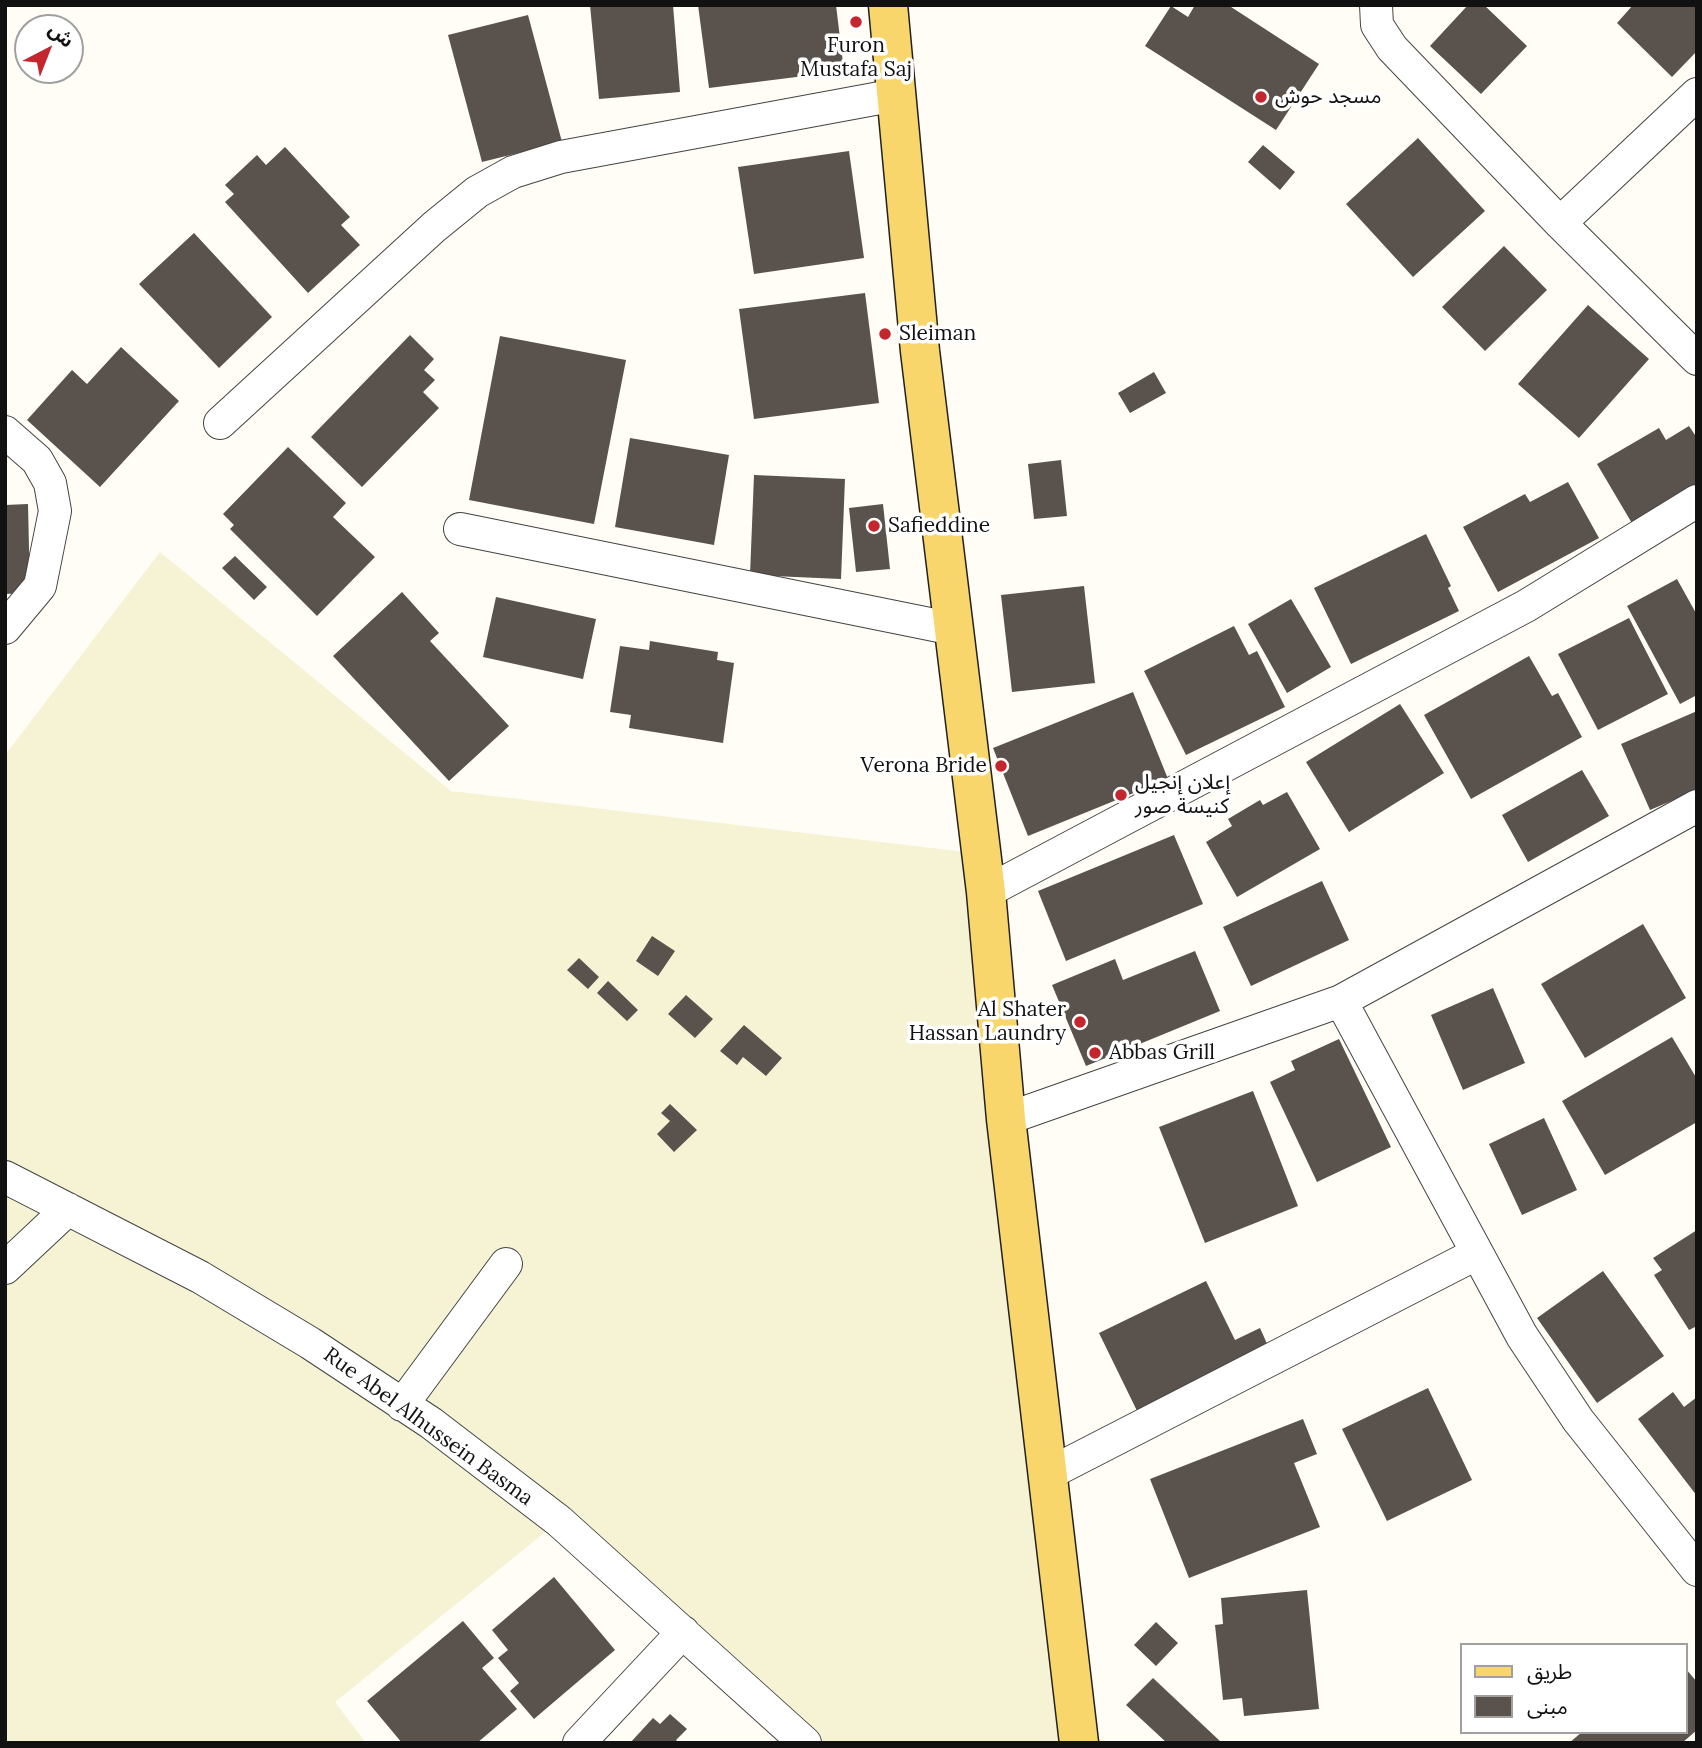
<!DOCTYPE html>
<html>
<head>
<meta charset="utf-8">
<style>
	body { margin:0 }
	#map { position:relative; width:1702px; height:1748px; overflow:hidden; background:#fffdf5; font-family:Lora,"Noto Sans Arabic",serif }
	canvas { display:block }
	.frame { position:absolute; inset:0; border:7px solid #111; pointer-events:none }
	.legend { position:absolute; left:1460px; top:1643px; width:228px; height:91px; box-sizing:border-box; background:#fff; border:2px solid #a0a0a0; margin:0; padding:9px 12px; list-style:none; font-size:21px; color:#111 }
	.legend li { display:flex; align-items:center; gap:14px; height:35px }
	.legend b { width:35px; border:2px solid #a0a0a0 }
	.north { position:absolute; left:14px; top:14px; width:70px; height:70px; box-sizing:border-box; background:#fff; border:2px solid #a0a0a0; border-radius:50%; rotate:42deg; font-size:19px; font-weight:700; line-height:28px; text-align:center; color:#111 }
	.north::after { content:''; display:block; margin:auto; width:24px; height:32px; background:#c4262e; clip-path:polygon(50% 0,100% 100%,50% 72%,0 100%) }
</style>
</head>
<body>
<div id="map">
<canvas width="1702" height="1748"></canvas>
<div class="frame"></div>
<ul class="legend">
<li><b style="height:9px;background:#f9d66b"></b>طريق</li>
<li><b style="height:19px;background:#5a524d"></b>مبنى</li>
</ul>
<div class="north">ش</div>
</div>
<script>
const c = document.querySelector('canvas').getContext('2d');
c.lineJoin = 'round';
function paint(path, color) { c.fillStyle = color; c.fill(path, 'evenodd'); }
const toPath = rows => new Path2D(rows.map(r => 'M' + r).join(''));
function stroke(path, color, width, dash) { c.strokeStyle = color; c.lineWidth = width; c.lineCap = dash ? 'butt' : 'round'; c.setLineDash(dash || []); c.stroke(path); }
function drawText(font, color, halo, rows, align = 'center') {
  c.font = font + ' Lora,"Noto Sans Arabic",serif'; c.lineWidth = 7; c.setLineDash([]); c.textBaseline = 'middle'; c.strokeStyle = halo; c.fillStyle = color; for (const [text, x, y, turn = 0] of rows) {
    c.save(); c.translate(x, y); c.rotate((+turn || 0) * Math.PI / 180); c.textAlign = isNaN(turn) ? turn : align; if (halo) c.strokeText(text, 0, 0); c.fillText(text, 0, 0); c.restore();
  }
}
paint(toPath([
	[160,552,451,791,999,856,1084,1743,805,1743,559,1521,335,1702,366,1743,5,1743,5,755]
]), '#f6f3d4');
paint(toPath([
	[590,5,673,5,680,92,599,99],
	[698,5,836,5,844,71,709,88],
	[1195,5,1228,5,1319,64,1276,130,1145,46,1171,6,1188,17],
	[1468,5,1484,5,1527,46,1481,94,1430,46],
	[1633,5,1697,5,1697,51,1672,77,1617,23],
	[528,15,562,142,482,162,448,35],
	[1418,138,1485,211,1413,277,1346,204],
	[1263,145,1295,172,1280,190,1248,162],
	[285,147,350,217,341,225,360,245,308,293,225,202,234,194,225,185,257,155,266,165],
	[849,151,864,258,754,274,738,167],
	[194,233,272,317,219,368,139,284],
	[1504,246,1547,290,1485,351,1442,307],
	[865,293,879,403,754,419,739,309],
	[1588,305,1649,359,1579,438,1518,384],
	[410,335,434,359,424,370,435,380,423,392,439,408,362,487,311,437],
	[500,336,626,360,594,524,469,500],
	[121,347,179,401,100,487,27,420,72,370,87,384],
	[1154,372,1166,393,1130,413,1118,393],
	[1689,426,1697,438,1697,487,1633,525,1597,464,1659,428,1666,440],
	[630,438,729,455,714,545,615,527],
	[288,447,346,503,333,517,375,557,317,616,230,529,234,525,223,514],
	[1061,460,1067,516,1034,519,1028,464],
	[754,475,845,479,841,579,750,575],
	[1568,482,1599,538,1498,592,1463,527,1525,494,1530,502],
	[28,504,30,593,5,594,5,505],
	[883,504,890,569,856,572,849,508],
	[1426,534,1451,586,1448,588,1459,611,1351,664,1314,588],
	[235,556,267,587,254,600,222,568],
	[1677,579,1697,615,1697,695,1680,704,1627,606],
	[1084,586,1095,683,1012,692,1001,595],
	[402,592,439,633,430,641,509,726,449,781,333,656],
	[496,597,596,619,583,679,483,657],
	[1291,599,1331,667,1287,693,1248,624],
	[1629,618,1668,694,1598,730,1558,654],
	[1234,626,1249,655,1257,651,1285,707,1186,755,1144,671],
	[650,641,718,652,717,660,734,663,723,743,629,728,631,715,610,712,620,646,649,650],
	[1529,656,1552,696,1558,693,1582,737,1471,799,1424,715],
	[1133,692,1168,779,1028,836,993,748],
	[1400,704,1444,773,1349,832,1306,762],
	[1697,711,1697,790,1650,810,1621,744],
	[1582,770,1609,816,1528,862,1502,815],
	[1287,792,1320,849,1237,897,1206,842,1232,826,1228,819,1260,800,1263,805],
	[1174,835,1203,904,1066,961,1038,891],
	[1322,881,1349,940,1251,986,1223,927],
	[1643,924,1686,998,1585,1058,1541,984],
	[652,936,675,951,658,976,636,961],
	[1195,951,1220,1011,1086,1066,1052,985,1115,959,1123,980],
	[579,958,599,977,588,989,567,970],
	[608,981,638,1010,627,1021,597,993],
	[1493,988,1525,1063,1463,1090,1431,1015],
	[686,995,713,1019,695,1038,668,1014],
	[744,1025,782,1058,766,1076,743,1057,737,1065,720,1051],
	[1672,1037,1697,1079,1697,1122,1605,1175,1562,1101],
	[1339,1039,1391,1147,1317,1182,1270,1082,1295,1070,1291,1061],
	[1253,1091,1298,1206,1205,1243,1159,1127],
	[670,1104,697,1130,674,1152,657,1134,670,1121,661,1113],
	[1544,1118,1577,1190,1522,1215,1489,1144],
	[1697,1230,1697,1326,1689,1330,1654,1275,1662,1270,1653,1258],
	[1603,1271,1664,1356,1597,1403,1537,1318],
	[1206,1281,1235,1340,1260,1328,1272,1355,1141,1419,1099,1333],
	[1428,1388,1472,1480,1387,1521,1342,1429],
	[1673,1392,1684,1407,1697,1397,1697,1496,1638,1419],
	[1303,1419,1317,1454,1294,1463,1320,1527,1189,1578,1150,1479],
	[554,1577,615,1650,534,1719,510,1691,519,1683,498,1658,508,1650,492,1630],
	[1307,1590,1319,1709,1244,1716,1242,1698,1223,1700,1215,1625,1223,1624,1221,1598],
	[463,1621,494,1658,482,1668,517,1709,477,1743,402,1743,367,1701],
	[1156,1622,1178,1643,1156,1666,1134,1645],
	[1686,1669,1697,1682,1697,1730,1682,1743,1569,1743,1582,1732,1686,1732],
	[1153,1678,1222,1743,1167,1743,1126,1705],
	[670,1714,687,1729,676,1740,679,1743,630,1743,653,1718,660,1724]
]), '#5a524d');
const street = toPath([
	[1376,5,1377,25,1392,48,1560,223,1697,359],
	[1560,223,1697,94],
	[220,423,434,227,477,192,513,172,561,157,896,95],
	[5,432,37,460,50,483,55,511,40,586,5,628],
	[460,529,954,629],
	[986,892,1526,606,1697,501],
	[1341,1001,1522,1336,1578,1420,1697,1570],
	[1006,1119,1341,1001,1697,806],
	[5,1177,200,1277,310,1343,431,1423,559,1521,805,1743],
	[5,1268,68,1209],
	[402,1405,506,1264],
	[1048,1474,1476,1254],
	[579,1743,683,1632]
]);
const primary = toPath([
	[888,5,920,351,986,892,1006,1119,1079,1743]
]);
stroke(street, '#444', 34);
stroke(primary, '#222', 41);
stroke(street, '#fff', 32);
stroke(primary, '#f9d66b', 38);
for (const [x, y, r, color] of [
	[856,22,7,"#c4262e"],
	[1261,97,7,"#c4262e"],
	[885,334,7,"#c4262e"],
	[874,526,7,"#c4262e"],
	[1001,766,7,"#c4262e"],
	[1121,795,7,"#c4262e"],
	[1080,1022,7,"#c4262e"],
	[1095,1053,7,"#c4262e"]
]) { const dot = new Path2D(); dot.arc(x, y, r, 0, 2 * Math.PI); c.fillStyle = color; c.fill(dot); stroke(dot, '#fff', 2.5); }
drawText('21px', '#111', '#fff', [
	["Furon",856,46,"center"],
	["Mustafa Saj",856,70,"center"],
	["مسجد حوش",1275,97],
	["Sleiman",899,334],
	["Safieddine",888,526],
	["Verona Bride",987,766,"right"],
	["إعلان إنجيل",1135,783],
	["كنيسة صور",1135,807],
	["Al Shater",1066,1010,"right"],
	["Hassan Laundry",1066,1034,"right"],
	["Abbas Grill",1109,1053]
], 'left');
drawText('21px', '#111', '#fff', [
	["Rue Abel Alhussein Basma",428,1427,36]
]);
</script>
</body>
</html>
